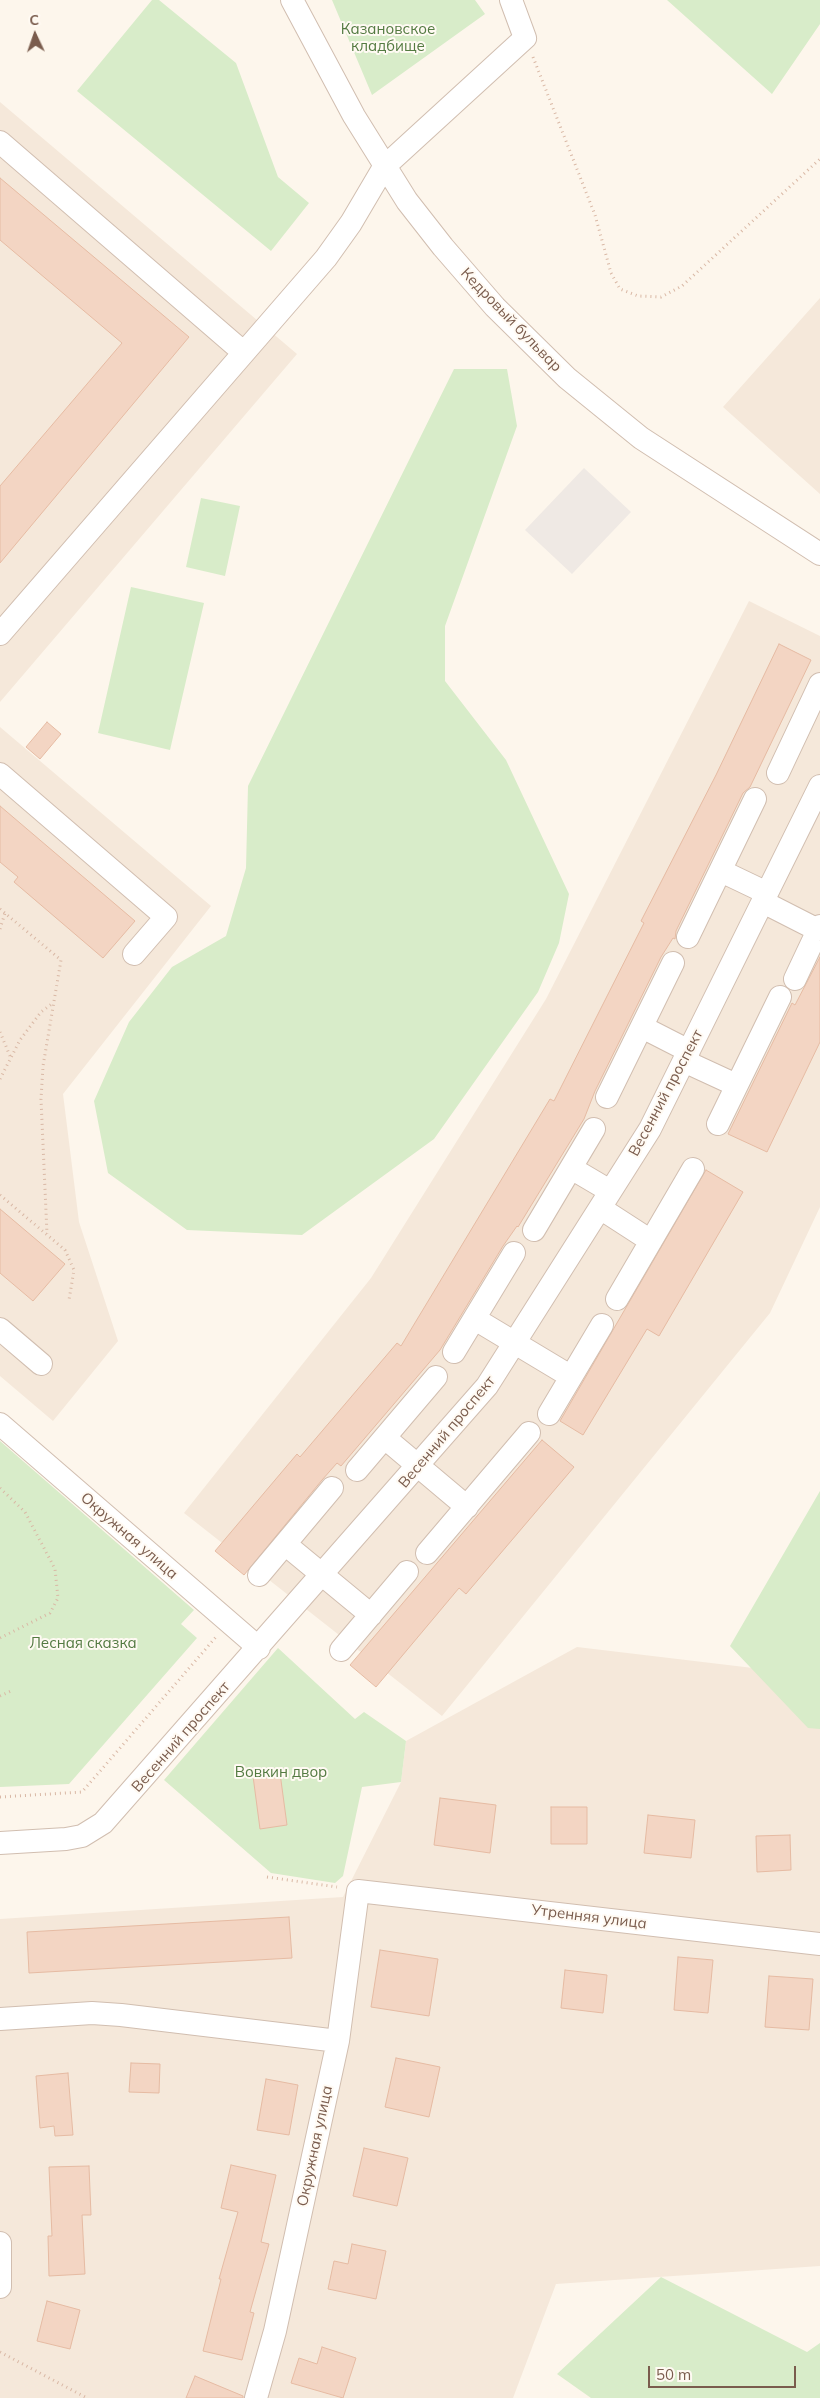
<!DOCTYPE html>
<html>
<head>
<meta charset="utf-8">
<style>
	body { margin:0 }
	#map { position:relative; width:820px; height:2398px; overflow:hidden; background:#fdf6ec; font-family:Mulish,sans-serif }
	canvas { display:block }
	.north { position:absolute; left:10px; top:10px; width:50px; height:50px; -webkit-text-stroke:4px #fffaf3; paint-order:stroke; rotate:357deg; font-size:14px; font-weight:700; line-height:20px; text-align:center; color:#7a5c4d }
	.north::after { content:''; display:block; margin:auto; width:18px; height:22px; background:#7a5c4d; clip-path:polygon(50% 0,100% 100%,50% 72%,0 100%) }
	.scale { position:absolute; left:648px; top:2366px; width:148px; height:22px; box-sizing:border-box; border:2px solid #7a5c4d; border-top:0; padding-left:6px; font-size:15px; line-height:18px; white-space:nowrap; color:#7a5c4d; -webkit-text-stroke:4px #fffaf3; paint-order:stroke }
</style>
</head>
<body>
<div id="map">
<canvas width="820" height="2398"></canvas>
<div class="north">С</div>
<div class="scale">50 m</div>
</div>
<script>
const c = document.querySelector('canvas').getContext('2d');
c.lineJoin = 'round';
function paint(path, color) { c.fillStyle = color; c.fill(path, 'evenodd'); }
const toPath = rows => new Path2D(rows.map(r => 'M' + r).join(''));
function stroke(path, color, width, dash) { c.strokeStyle = color; c.lineWidth = width; c.lineCap = dash ? 'butt' : 'round'; c.setLineDash(dash || []); c.stroke(path); }
function drawText(font, color, halo, rows, align = 'center') {
  c.font = font + ' Mulish,sans-serif'; c.lineWidth = 4; c.setLineDash([]); c.textBaseline = 'middle'; c.strokeStyle = halo; c.fillStyle = color; for (const [text, x, y, turn = 0] of rows) {
    c.save(); c.translate(x, y); c.rotate((+turn || 0) * Math.PI / 180); c.textAlign = isNaN(turn) ? turn : align; if (halo) c.strokeText(text, 0, 0); c.fillText(text, 0, 0); c.restore();
  }
}
paint(toPath([
	[0,102,297,354,0,702],
	[820,298,820,494,723,407],
	[749,601,820,636,820,1207,770,1313,442,1716,184,1513,371,1278,546,999],
	[0,727,211,906,63,1094,79,1222,118,1341,53,1421,0,1376],
	[577,1647,820,1676,820,2266,556,2284,513,2398,0,2398,0,1919,343,1897,401,1782,406,1741]
]), '#f5e8da');
paint(toPath([
	[584,468,631,512,572,574,525,530]
]), '#efe9e4');
paint(toPath([
	[152,0,159,0,236,63,278,177,309,203,271,251,77,91],
	[332,0,475,0,485,14,372,95],
	[667,0,820,0,820,24,772,94],
	[454,369,507,369,517,426,445,626,445,681,506,760,569,894,559,943,538,992,434,1139,302,1235,187,1230,108,1173,94,1101,129,1022,172,967,226,936,246,868,248,786],
	[201,498,240,506,225,576,186,567],
	[131,587,204,603,170,750,98,733],
	[0,1441,194,1610,181,1624,197,1638,69,1784,0,1787],
	[820,1491,820,1729,808,1728,730,1646],
	[278,1648,355,1719,364,1712,406,1741,401,1782,362,1787,343,1876,335,1883,271,1873,164,1780],
	[661,2277,807,2352,820,2343,820,2398,591,2398,557,2374]
]), '#d8ecc9');
const building = toPath([
	[0,178,189,337,0,563,0,486,122,343,0,240,0,178],
	[779,644,811,660,750,787,743,793,676,931,675,939,673,938,661,957,595,1091,584,1119,518,1227,517,1226,503,1246,440,1350,341,1466,337,1463,322,1480,244,1575,215,1551,297,1454,300,1457,397,1343,401,1346,550,1099,554,1101,644,923,641,921,716,775,779,644],
	[47,722,61,734,40,759,26,747,47,722],
	[0,806,135,921,103,958,14,882,18,877,0,862,0,806],
	[820,957,820,1042,767,1152,728,1134,792,1003,795,1005,820,957],
	[706,1170,743,1192,659,1336,647,1329,583,1435,560,1421,706,1170],
	[0,1209,65,1264,33,1301,0,1273,0,1209],
	[542,1440,574,1467,466,1594,459,1588,376,1687,350,1665,542,1440],
	[280,1773,287,1825,260,1829,253,1776,280,1773],
	[440,1798,496,1805,490,1853,434,1845,440,1798],
	[551,1807,587,1807,587,1844,551,1844,551,1807],
	[648,1815,695,1820,691,1858,644,1853,648,1815],
	[790,1835,791,1870,757,1872,756,1836,790,1835],
	[289,1917,292,1958,29,1973,27,1932,289,1917],
	[380,1950,438,1959,429,2016,371,2007,380,1950],
	[678,1957,713,1960,708,2013,674,2010,678,1957],
	[565,1970,607,1975,603,2013,561,2008,565,1970],
	[769,1976,813,1979,809,2030,765,2027,769,1976],
	[396,2058,440,2067,429,2117,385,2107,396,2058],
	[131,2063,160,2064,159,2093,129,2092,131,2063],
	[68,2073,73,2135,55,2136,54,2126,40,2128,36,2076,68,2073],
	[266,2079,298,2085,289,2135,257,2130,266,2079],
	[364,2148,408,2158,397,2206,353,2196,364,2148],
	[231,2165,276,2175,261,2242,269,2244,250,2312,254,2313,242,2360,203,2351,221,2279,219,2279,238,2212,221,2208,231,2165],
	[89,2166,91,2215,82,2215,85,2274,49,2276,48,2236,52,2236,49,2167,89,2166],
	[352,2244,386,2251,376,2299,328,2289,334,2261,348,2264,352,2244],
	[47,2301,80,2310,70,2349,37,2341,47,2301],
	[322,2347,356,2358,343,2398,291,2383,299,2358,317,2364,322,2347],
	[195,2376,243,2396,243,2398,186,2398,195,2376]
]);
paint(building, '#f3d5c3');
stroke(building, '#e6bba3', 1);
const minor = toPath([
	[292,0,354,116,407,201,443,247,495,307,567,378,641,438,820,554],
	[0,142,243,352],
	[0,634,326,258,351,223,384,167,525,38,511,0],
	[778,773,820,684],
	[0,774,166,917,134,954],
	[721,871,767,893],
	[763,902,818,930],
	[688,937,755,799],
	[795,979,820,926],
	[642,1027,689,1051],
	[684,1061,736,1085],
	[607,1097,673,963],
	[718,1124,780,997],
	[571,1168,610,1191],
	[600,1208,651,1241],
	[534,1230,594,1129],
	[617,1299,693,1169],
	[475,1319,570,1376],
	[0,1329,41,1364],
	[454,1352,514,1253],
	[549,1414,602,1325],
	[0,1424,259,1648],
	[385,1438,467,1507],
	[357,1470,436,1377],
	[285,1544,371,1615],
	[427,1553,529,1433],
	[259,1575,332,1488],
	[341,1650,407,1572],
	[0,1843,66,1839,82,1836,103,1823,487,1386,650,1129,820,786],
	[0,2019,92,2013,121,2015,338,2041],
	[0,2243,0,2287],
	[256,2398,275,2331,338,2041,358,1891,820,1944]
]);
stroke(minor, '#d1beb0', 24);
stroke(toPath([
	[533,57,595,215,611,273,620,289,638,296,661,297,682,286,820,159],
	[0,909,61,960,43,1066,41,1099,47,1234],
	[0,929,5,913],
	[0,1032,10,1056],
	[0,1079,20,1040,41,1012,53,1003],
	[0,1195,65,1250,74,1270,69,1300],
	[0,1488,25,1512,55,1569,58,1598,50,1613,0,1638],
	[0,1696,11,1691],
	[0,1797,82,1792,216,1637],
	[267,1877,337,1887],
	[0,2352,87,2398]
]), '#d9b8a5', 3, [1, 4]);
stroke(minor, '#fff', 22);
drawText('15px', '#537a41', '#fffaf3', [
	["Казановское",388,29],
	["кладбище",388,46],
	["Лесная сказка",83,1643],
	["Вовкин двор",281,1772]
]);
drawText('15px', '#7a5c4d', '#fffaf3', [
	["Кедровый бульвар",511,320,46],
	["Весенний проспект",666,1093,-62],
	["Весенний проспект",447,1432,-50],
	["Окружная улица",129,1536,41],
	["Весенний проспект",181,1737,-49],
	["Утренняя улица",589,1917,7],
	["Окружная улица",315,2146,-78]
]);
</script>
</body>
</html>
